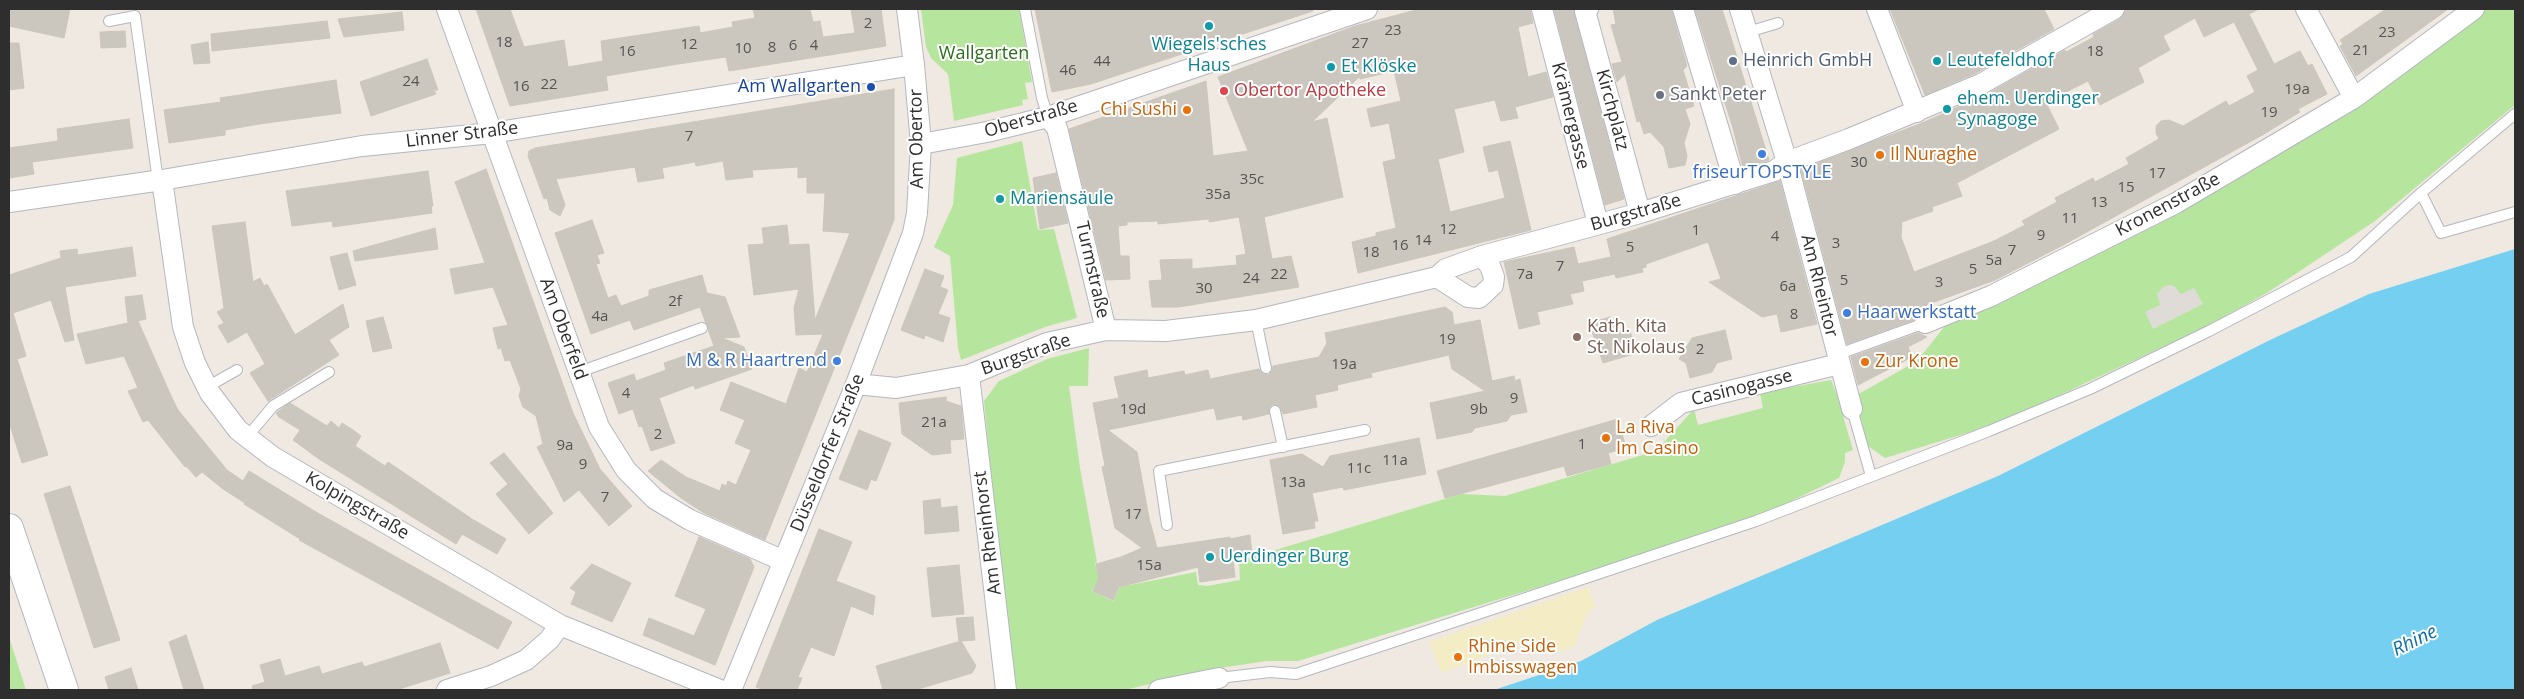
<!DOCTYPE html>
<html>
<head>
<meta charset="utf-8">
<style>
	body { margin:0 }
	#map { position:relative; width:2524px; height:699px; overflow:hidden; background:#efe9e1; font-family:"Open Sans",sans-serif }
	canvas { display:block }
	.frame { position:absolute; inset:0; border:10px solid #2e2e2e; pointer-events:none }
</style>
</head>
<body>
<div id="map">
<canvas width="2524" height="699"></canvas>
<div class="frame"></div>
</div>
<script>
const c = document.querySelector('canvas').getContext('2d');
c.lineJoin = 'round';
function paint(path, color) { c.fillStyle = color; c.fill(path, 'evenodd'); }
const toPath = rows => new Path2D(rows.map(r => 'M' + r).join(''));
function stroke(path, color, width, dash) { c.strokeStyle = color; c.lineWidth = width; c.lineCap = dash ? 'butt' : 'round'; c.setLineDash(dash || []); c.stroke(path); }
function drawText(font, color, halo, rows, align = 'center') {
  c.font = font + ' "Open Sans",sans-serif'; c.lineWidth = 4; c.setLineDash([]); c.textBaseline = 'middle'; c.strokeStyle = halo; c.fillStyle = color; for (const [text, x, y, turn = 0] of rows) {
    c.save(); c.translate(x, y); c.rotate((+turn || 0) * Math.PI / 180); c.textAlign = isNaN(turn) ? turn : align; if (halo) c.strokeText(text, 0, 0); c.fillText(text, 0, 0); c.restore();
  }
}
paint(toPath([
	[921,9,1019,9,1032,82,1025,83,1028,99,1022,100,1023,105,954,121,948,74,931,58,926,47],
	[2480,9,2515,9,2515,105,2375,221,2270,291,2214,323,2000,423,1885,458,1868,446,1855,396,1917,361,1953,316,2178,205],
	[1022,141,1038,230,1054,229,1077,318,1045,327,961,360,958,348,950,256,934,247,953,205,957,158],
	[1089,348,1088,386,1069,386,1080,468,1097,562,1095,563,1099,578,1092,591,1113,601,1120,587,1196,572,1198,585,1207,586,1240,580,1239,561,1461,494,1505,496,1656,451,1694,409,1698,425,1763,408,1760,393,1831,380,1837,395,1853,450,1845,453,1845,462,1839,478,1777,508,1637,557,1298,661,1267,661,1220,668,1124,690,1017,690,1011,679,984,401,999,381,1047,359],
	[9,637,26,690,9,690]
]), '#b6e59e');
paint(toPath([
	[1588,587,1595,606,1586,616,1575,645,1562,651,1528,639,1442,673,1429,642]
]), '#f3ecc5');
paint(toPath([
	[2169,285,2174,286,2181,294,2194,288,2203,304,2153,329,2145,312,2160,305,2157,294,2163,287]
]), '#dfdcd8');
paint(toPath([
	[2515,249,2515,690,1494,690,1581,661,1657,620,1998,476,2270,340,2369,294]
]), '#75cff0');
const building = toPath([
	[9,9,70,9,64,38,9,26,9,9],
	[476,9,510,9,524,47,564,40,568,67,603,61,601,41,699,26,700,33,733,27,732,22,755,18,753,9,810,9,813,22,820,21,823,37,855,33,851,9,881,9,886,46,729,71,726,57,678,64,606,76,608,90,510,106,476,9],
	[1035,9,1312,9,1313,11,1206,46,1202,36,1203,47,1091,84,1052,92,1035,9],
	[1420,9,1530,9,1533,23,1518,27,1528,77,1546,72,1553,97,1515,107,1518,118,1501,121,1495,100,1454,109,1464,152,1438,159,1450,212,1505,198,1498,170,1489,172,1483,147,1510,141,1531,230,1358,273,1352,242,1376,236,1376,233,1396,228,1383,162,1396,159,1389,123,1371,127,1367,109,1401,101,1394,71,1360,79,1359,77,1312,122,1327,118,1343,197,1264,217,1272,259,1291,256,1299,287,1179,307,1152,307,1149,281,1162,280,1160,260,1192,259,1192,269,1237,265,1236,256,1246,254,1239,217,1209,222,1209,219,1158,224,1158,221,1127,222,1127,225,1118,226,1120,256,1129,256,1130,279,1106,280,1069,129,1206,81,1213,156,1248,151,1218,77,1355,26,1420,9],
	[1554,9,1573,9,1624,199,1605,205,1554,9],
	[1613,9,1671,9,1687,66,1683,70,1694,106,1685,109,1690,124,1684,143,1687,156,1685,165,1669,168,1664,147,1650,132,1644,134,1640,121,1637,122,1625,74,1617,82,1612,64,1622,62,1611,25,1616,24,1613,9],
	[1695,9,1722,9,1769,160,1743,168,1733,128,1695,9],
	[1890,9,2044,9,2054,29,1976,73,1925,95,1890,9],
	[2126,9,2259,9,2249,14,2274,64,2300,51,2308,66,2312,64,2327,94,2298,109,2300,112,2264,134,2065,244,1995,280,1926,305,1927,309,1916,315,1914,320,1847,344,1801,169,1922,123,1987,94,2065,50,2066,52,2094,37,2093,34,2120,19,2126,9],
	[2195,18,2204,37,2234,22,2258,70,2247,76,2255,92,2229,106,2226,101,2183,126,2169,120,2161,121,2156,126,2156,133,2159,139,2126,158,2129,164,2095,182,2093,178,2055,198,2057,202,2022,221,2025,225,1994,241,1914,272,1901,237,1902,222,1933,211,1932,207,1962,196,1957,183,2059,129,2047,105,2056,97,2088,81,2100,105,2144,82,2138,68,2170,50,2163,36,2195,18],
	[2386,9,2448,9,2356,76,2340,46,2343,44,2340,40,2386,9],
	[402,12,404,30,344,37,338,19,402,12],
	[327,21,330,38,212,51,211,34,327,21],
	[125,31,126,47,101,48,100,32,125,31],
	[208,42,210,63,194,64,191,45,208,42],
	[9,43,19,43,24,88,9,90,9,43],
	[427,59,438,90,434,90,436,94,371,116,360,82,427,59],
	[336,80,341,113,259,124,225,130,225,135,169,143,164,110,221,102,220,98,336,80],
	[894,89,894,220,765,540,704,513,681,498,648,471,661,460,686,477,720,491,722,484,726,486,728,481,736,485,751,450,735,443,745,420,720,410,731,382,786,404,799,368,807,372,823,334,796,335,794,308,799,289,754,295,748,245,764,244,762,228,787,225,789,245,809,244,815,320,850,233,823,231,825,193,807,193,807,177,798,178,798,167,752,170,753,177,726,180,723,161,696,166,695,162,662,168,664,178,638,182,635,167,556,179,565,205,560,216,550,210,547,198,544,199,528,156,529,151,535,148,894,89],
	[129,119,133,148,32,162,34,174,9,178,9,148,58,141,57,129,129,119],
	[486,169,573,413,600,469,632,506,609,526,579,490,564,502,537,447,543,444,536,416,523,407,519,396,521,389,510,360,505,361,501,348,498,349,493,328,508,325,493,287,455,294,450,269,485,263,455,182,486,169],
	[428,171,433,206,431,206,432,213,333,227,332,221,292,226,286,191,428,171],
	[1056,173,1068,223,1040,229,1033,178,1056,173],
	[1780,181,1817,324,1781,332,1777,314,1762,317,1709,282,1721,279,1708,242,1646,264,1646,267,1642,268,1643,272,1616,278,1615,274,1582,281,1584,291,1570,294,1573,304,1537,312,1540,324,1519,329,1504,262,1574,247,1578,264,1611,257,1607,239,1780,181],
	[592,220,604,253,597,255,600,263,596,264,608,298,616,295,621,306,649,296,649,290,702,275,707,293,725,297,740,337,722,338,744,347,752,369,695,389,694,385,659,398,675,443,651,451,642,426,639,427,633,409,619,414,608,383,634,374,636,381,666,370,664,363,714,346,700,307,634,330,630,320,591,334,555,233,592,220],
	[245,222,253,282,260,278,264,286,267,284,295,335,343,304,349,327,329,340,339,355,268,401,250,373,265,364,247,332,228,343,218,326,224,323,217,312,224,308,212,226,245,222],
	[435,228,438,249,355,261,353,251,435,228],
	[132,247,136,276,65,287,74,340,65,342,51,300,13,313,26,356,17,359,48,455,22,463,9,422,9,275,61,258,60,251,77,249,78,255,132,247],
	[347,253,356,285,339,290,330,257,347,253],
	[925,269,944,276,940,287,948,290,938,314,950,318,943,342,925,335,924,339,901,330,925,269],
	[142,295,146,319,138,321,172,398,178,410,227,470,243,481,249,471,316,512,512,622,498,649,299,540,300,539,244,504,245,503,223,489,202,472,196,477,186,466,185,467,148,420,143,422,128,391,138,388,124,356,86,364,77,334,128,323,125,297,142,295],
	[1445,307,1452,312,1454,325,1480,320,1492,381,1514,376,1515,381,1520,379,1527,412,1511,415,1507,421,1475,428,1472,432,1437,439,1430,403,1485,391,1452,369,1449,355,1371,373,1372,377,1337,385,1338,390,1315,395,1317,407,1283,414,1280,407,1274,404,1269,408,1269,414,1243,420,1242,415,1217,420,1214,408,1108,430,1137,452,1149,518,1157,548,1230,537,1230,539,1250,535,1252,554,1233,559,1235,577,1200,582,1198,567,1119,587,1113,600,1093,591,1099,578,1096,564,1121,557,1142,548,1115,528,1102,467,1105,466,1093,403,1119,398,1114,377,1147,370,1148,378,1184,371,1185,375,1208,370,1210,379,1259,369,1263,374,1268,375,1272,371,1273,366,1319,357,1327,343,1325,333,1445,307],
	[383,317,392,348,373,352,366,321,383,317],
	[1610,317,1615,333,1629,328,1637,353,1603,363,1589,323,1610,317],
	[1725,330,1732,359,1717,363,1712,372,1690,378,1686,363,1679,359,1692,338,1725,330],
	[1918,333,1927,337,1908,347,1912,357,1858,385,1851,357,1918,333],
	[946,397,946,401,961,406,964,439,950,440,951,453,932,455,902,434,899,403,946,397],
	[290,403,327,426,331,421,339,428,342,423,353,430,361,436,355,446,385,466,388,462,472,519,506,539,497,554,462,534,456,544,319,459,293,440,300,430,279,417,276,413,290,403],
	[1618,419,1626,448,1608,453,1611,464,1567,476,1564,466,1445,498,1437,471,1618,419],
	[859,430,891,443,876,481,871,479,867,490,839,479,859,430],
	[1419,438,1426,474,1344,490,1343,487,1312,493,1318,521,1314,521,1315,528,1283,534,1270,460,1302,454,1323,467,1330,456,1419,438],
	[504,453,553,513,529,534,496,494,508,484,490,463,504,453],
	[70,486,120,640,94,648,44,494,70,486],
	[940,499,941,508,957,506,959,531,925,534,923,501,940,499],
	[819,529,852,542,836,581,875,596,873,615,851,606,834,656,811,647,798,677,802,678,797,690,764,690,756,687,819,529],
	[699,537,750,559,754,567,715,665,643,635,649,618,694,636,706,609,675,596,699,537],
	[592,564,631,583,612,622,571,604,576,592,570,588,592,564],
	[959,565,964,614,932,617,927,568,959,565],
	[973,617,975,640,961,641,976,666,972,673,915,690,883,690,876,666,961,641,959,641,956,618,973,617],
	[186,635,204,690,184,690,169,642,186,635],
	[440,643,450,673,396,690,253,690,252,686,265,682,260,665,280,659,285,676,319,666,322,674,362,662,364,667,440,643],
	[131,668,138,690,109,690,105,677,131,668]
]);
paint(building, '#cbc7bf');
stroke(building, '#cbc5ba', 1);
const lane = toPath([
	[1025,9,1042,98,1048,117],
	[109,21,135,16,158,181],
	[1748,32,1778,23],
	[2421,193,2441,233,2515,212],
	[1256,320,1266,368],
	[1836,355,1925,323],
	[579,372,702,328],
	[207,387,237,370],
	[1852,409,1871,476],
	[1275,411,1283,447],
	[247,437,273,406,329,372],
	[1167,525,1159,471,1365,430],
	[1219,678,1270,672,1296,674,1481,613,1756,521,1989,431,2090,389,2209,331,2351,257,2421,193,2515,114]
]);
const street = toPath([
	[447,9,599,427,626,470,655,499,690,520,784,561],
	[1542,9,1598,224],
	[1588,9,1585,11,1640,213],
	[1683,9,1735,184],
	[1740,9,1787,162,1852,409],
	[1877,9,1917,112],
	[2306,9,2354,98],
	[1048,117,1057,128,1106,330],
	[921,144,987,132,1048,117,1367,9],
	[162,180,183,327,195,363,210,393,238,430,273,457,560,625,720,690],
	[9,202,162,180,362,146,492,133,914,65],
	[1437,277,1468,297,1479,298,1493,285,1494,277,1490,266,1482,256],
	[1925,323,1991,296,2176,203,2354,98,2474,9],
	[969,375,1006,690],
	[856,384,896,388,969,375,1047,343,1106,330,1166,331,1256,320,1437,277,1446,269,1482,256,1640,213,1774,171,1787,162,1849,139,1981,84,2114,9],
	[1651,426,1681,403,1839,364],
	[447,690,491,676,526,660,549,640,560,625],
	[731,690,856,384,913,233,917,213,921,144,914,65,907,9],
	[1159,690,1219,678]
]);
const secondary = toPath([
	[9,528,64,690]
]);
stroke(lane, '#b4b7c1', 12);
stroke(street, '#b4b7c1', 22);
stroke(secondary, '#b4b7c1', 30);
stroke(lane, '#fff', 10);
stroke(street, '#fff', 20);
stroke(secondary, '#fff', 28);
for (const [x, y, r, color] of [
	[1209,26,5,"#0f9aa8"],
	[1733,61,5,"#5c6f8a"],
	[1937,61,5,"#0f9aa8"],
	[1331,67,5,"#0f9aa8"],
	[871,87,5,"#1a4fb4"],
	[1224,91,5,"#e0444e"],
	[1660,95,5,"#6b7280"],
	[1947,109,5,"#0f9aa8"],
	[1187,110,5,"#e8710a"],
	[1762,154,5,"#3f7fe0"],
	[1880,155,5,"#e8710a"],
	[1000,199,5,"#0f9aa8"],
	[1847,313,5,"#3f7fe0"],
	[1577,337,5,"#8d6e63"],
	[837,361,5,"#3f7fe0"],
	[1865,362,5,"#e8710a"],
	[1606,438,5,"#e8710a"],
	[1210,557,5,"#0f9aa8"],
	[1458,657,5,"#e8710a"]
]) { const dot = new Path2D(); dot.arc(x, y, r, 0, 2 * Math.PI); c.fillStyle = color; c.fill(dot); stroke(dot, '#fff', 2); }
drawText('15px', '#555452', null, [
	["2",868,24],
	["23",1393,31],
	["23",2387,33],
	["18",504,43],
	["27",1360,44],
	["12",689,45],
	["6",793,46],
	["4",814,46],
	["8",772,48],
	["10",743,49],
	["21",2361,51],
	["16",627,52],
	["18",2095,52],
	["44",1102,62],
	["46",1068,71],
	["24",411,82],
	["22",549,85],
	["16",521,87],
	["19a",2297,90],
	["19",2269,113],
	["7",689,137],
	["30",1859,163],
	["17",2157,174],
	["35c",1252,180],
	["15",2126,188],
	["35a",1218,195],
	["13",2099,203],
	["11",2070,219],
	["12",1448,230],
	["1",1696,231],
	["9",2041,236],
	["4",1775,237],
	["14",1423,241],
	["3",1836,244],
	["16",1400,246],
	["5",1630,248],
	["7",2012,251],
	["18",1371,253],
	["5a",1994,261],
	["7",1560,267],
	["5",1973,270],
	["22",1279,275],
	["7a",1525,275],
	["24",1251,279],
	["5",1844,281],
	["3",1939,283],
	["6a",1788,287],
	["30",1204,289],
	["2f",675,302],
	["8",1794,315],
	["4a",600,317],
	["19",1447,340],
	["2",1700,350],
	["19a",1344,365],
	["4",626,394],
	["9",1514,399],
	["19d",1133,410],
	["9b",1479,410],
	["21a",934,423],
	["2",658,435],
	["1",1582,445],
	["9a",565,446],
	["11a",1395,461],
	["9",583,465],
	["11c",1359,469],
	["13a",1293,483],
	["7",605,498],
	["17",1133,515],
	["15a",1149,566]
]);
drawText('18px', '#0d838f', '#fff', [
	["Wiegels'sches",1209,45,"center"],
	["Haus",1209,66,"center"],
	["Leutefeldhof",1947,61],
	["Et Klöske",1341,67],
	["ehem. Uerdinger",1957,99],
	["Synagoge",1957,120],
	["Mariensäule",1010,199],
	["Uerdinger Burg",1220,557]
], 'left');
drawText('18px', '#2c6e1b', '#fff', [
	["Wallgarten",984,54]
]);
drawText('18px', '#4e5e75', '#fff', [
	["Heinrich GmbH",1743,61]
], 'left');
drawText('18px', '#164399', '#fff', [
	["Am Wallgarten",861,87]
], 'right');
drawText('18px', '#be3a42', '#fff', [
	["Obertor Apotheke",1234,91]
], 'left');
drawText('18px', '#5b616d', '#fff', [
	["Sankt Peter",1670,95]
], 'left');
drawText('18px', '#c56008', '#fff', [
	["Chi Sushi",1177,110,"right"],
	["Il Nuraghe",1890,155],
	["Zur Krone",1875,362],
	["La Riva",1616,428],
	["Im Casino",1616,449],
	["Rhine Side",1468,647],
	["Imbisswagen",1468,668]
], 'left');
drawText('18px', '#2e2e2e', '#fff', [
	["Kirchplatz",1612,110,75],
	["Krämergasse",1570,116,76],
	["Oberstraße",1031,119,-16],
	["Linner Straße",462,135,-7],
	["Am Obertor",917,139,-91],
	["Kronenstraße",2168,205,-28],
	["Burgstraße",1636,213,-16],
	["Turmstraße",1092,270,77],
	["Am Rheintor",1819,286,76],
	["Am Oberfeld",563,329,70],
	["Burgstraße",1026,355,-19],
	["Casinogasse",1742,388,-14],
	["Düsseldorfer Straße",828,453,-68],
	["Kolpingstraße",357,506,30],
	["Am Rheinhorst",988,533,-97]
]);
drawText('18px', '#366cbe', '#fff', [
	["friseurTOPSTYLE",1762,173],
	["Haarwerkstatt",1857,313,"left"],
	["M & R Haartrend",827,361,"right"]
]);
drawText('18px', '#785e54', '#fff', [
	["Kath. Kita",1587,327],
	["St. Nikolaus",1587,348]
], 'left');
drawText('italic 19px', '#0d6fa3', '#fff', [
	["Rhine",2415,641,-26]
]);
</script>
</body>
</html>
